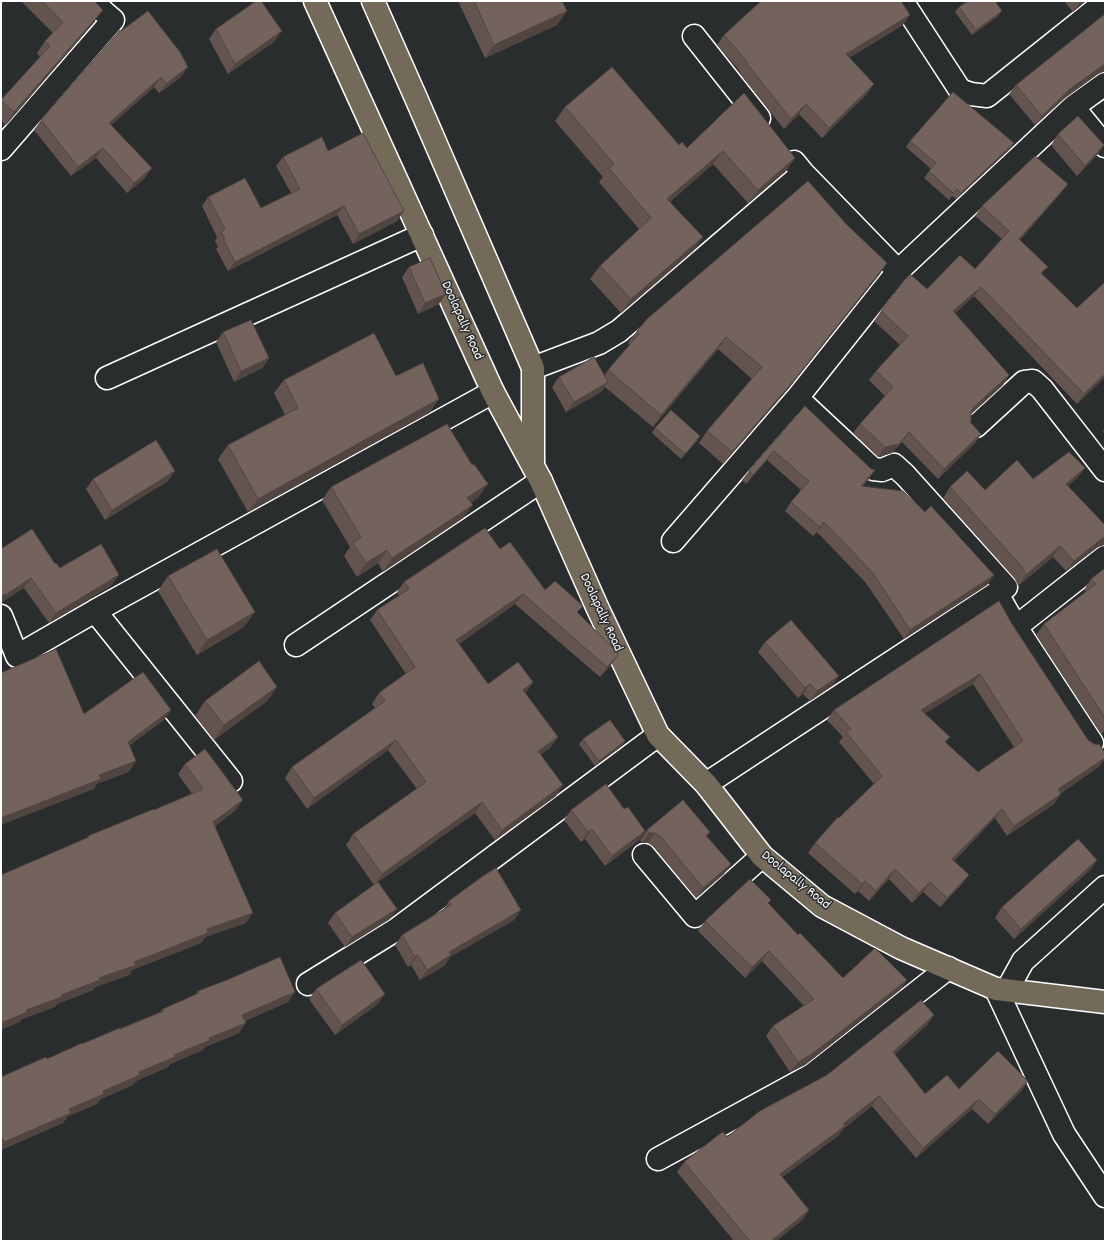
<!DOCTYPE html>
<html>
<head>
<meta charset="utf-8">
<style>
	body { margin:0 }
	#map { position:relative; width:1106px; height:1242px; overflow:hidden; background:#2a2d2e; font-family:Dekko,sans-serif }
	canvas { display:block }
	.frame { position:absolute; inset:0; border:2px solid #fff; pointer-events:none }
</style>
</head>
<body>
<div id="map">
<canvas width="1106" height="1242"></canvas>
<div class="frame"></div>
</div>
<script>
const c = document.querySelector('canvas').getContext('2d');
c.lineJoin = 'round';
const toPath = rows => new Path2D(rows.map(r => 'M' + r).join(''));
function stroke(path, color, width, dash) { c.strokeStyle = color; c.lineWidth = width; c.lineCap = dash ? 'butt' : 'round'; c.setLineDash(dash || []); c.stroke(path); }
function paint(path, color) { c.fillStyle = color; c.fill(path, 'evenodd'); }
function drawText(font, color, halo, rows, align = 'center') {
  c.font = font + ' Dekko,sans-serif'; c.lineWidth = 3; c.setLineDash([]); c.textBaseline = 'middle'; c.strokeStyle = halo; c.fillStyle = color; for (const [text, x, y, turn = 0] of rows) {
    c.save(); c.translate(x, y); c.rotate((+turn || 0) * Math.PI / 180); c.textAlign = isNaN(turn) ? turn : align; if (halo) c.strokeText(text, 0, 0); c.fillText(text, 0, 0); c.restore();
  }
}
const minor = toPath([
	[902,1,960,90,971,94,987,96,1105,2],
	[694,36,759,118],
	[1073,107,1105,146],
	[1,149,113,20,91,1],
	[794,162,803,173,898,271],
	[533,368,599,343,619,331,803,173],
	[107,378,422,235],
	[976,426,1024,382,1033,381,1042,389,1105,470],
	[673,541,797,398,898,271,1073,107,1105,84],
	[997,594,1016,627,1092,743],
	[95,611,493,392],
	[1,616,17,656,95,611,231,781],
	[1016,627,1105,557],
	[296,645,541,481],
	[706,784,1006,587,905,475,894,465,882,470,873,469,797,398],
	[644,855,695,916,762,856],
	[308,984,397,929,658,735],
	[996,989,1064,1134,1105,1196],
	[1007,990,1023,961,1105,887],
	[658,1159,812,1075,948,968]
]);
const major = toPath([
	[315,1,493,392,541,481,598,609,658,735,706,784,762,856,822,906,901,948,996,989,1105,1002],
	[373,1,416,98,533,368,533,464]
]);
stroke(minor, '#fff', 25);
stroke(major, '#fff', 25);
stroke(minor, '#2a2d2e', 22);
stroke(major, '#746a5a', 22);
paint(toPath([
	[21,1,94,1,94,22,6,125,1,121,1,100,40,57,37,53,45,41,53,33],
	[458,1,562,1,567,11,557,25,485,58],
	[1064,1,1086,1,1073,12],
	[959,7,998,16,972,35,955,12],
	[903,25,849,58,874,84,867,94,822,138,799,114,784,129,741,75,738,69,717,45,724,35],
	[216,29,275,41,228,74,209,39],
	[121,31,181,77,159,93,154,87,111,125,145,178,127,193,96,158,71,176,34,130,41,120],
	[1103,72,1098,74,1065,98,1035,125,1009,94,1016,85],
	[744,93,795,158,786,171,748,203,713,164,670,202,693,251,621,313,590,279,600,266,639,229,599,182,603,177,555,121,565,107,687,148],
	[1058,134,1104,145,1097,155,1077,176,1051,145],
	[910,141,1014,143,1009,150,956,199,952,196,949,200,924,178,931,169,906,147],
	[328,151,404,211,397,221,353,244,337,215,228,271,216,249,218,247,215,241,217,237,202,206,208,197,261,208,291,193,276,166,283,157],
	[1068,184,1061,193,1020,240,1042,274,1077,308,1105,282,1105,377,1077,404,974,296,955,313,1009,375,1003,385,971,414,971,420,970,422,981,434,975,443,938,479,902,442,892,453,878,457,853,433,860,424,885,396,869,380,876,371,900,345,874,321,881,311,927,289,975,269,1002,239,975,216,982,206],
	[847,225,887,263,879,275,787,390,723,464,699,443,707,431,752,379,718,349,653,427,605,387,601,392,566,412,552,387,559,377,605,375,608,370,630,345,628,343,637,331],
	[409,267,439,304,418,314,402,277],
	[223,332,269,358,262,368,234,382,216,342],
	[284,380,439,399,429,413,248,512,218,459,228,445,285,415,274,393],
	[805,406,871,469,875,470,868,480,863,486,925,512,994,575,987,585,904,639,866,583,817,532,813,536,785,511,791,502,801,490,767,460,746,484,742,480,749,471],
	[655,428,700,436,697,441,681,459,652,433],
	[1105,428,1105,434,1103,431],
	[1085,468,1077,478,1068,486,1105,525,1105,545,1104,545,1098,547,1066,571,1053,557,1018,586,1015,579,943,498,950,487,985,490],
	[93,479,168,481,105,520,86,489],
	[331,487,478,498,471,502,463,518,383,572,378,563,357,577,344,556,350,547,322,500],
	[1,549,55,564,60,568,112,585,49,623,24,588],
	[500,549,545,590,578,613,611,665,600,677,515,604,459,644,488,684,533,682,525,693,558,737,550,748,541,754,556,796,495,840,475,813,378,882,390,919,345,947,328,923,335,913,374,885,346,845,353,834,417,789,388,750,307,809,285,778,292,767,375,708,372,704,379,693,406,674,370,620,377,610,399,596,397,592,404,582],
	[1105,568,1105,731,1101,734,1036,635,1044,624,1086,592,1084,590,1091,579],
	[168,576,244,627,197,655,158,591],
	[1012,624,1100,766,1061,793,1054,804,1007,836,995,818,954,861,969,875,962,884,940,907,923,892,912,903,889,879,869,901,858,891,855,894,808,853,815,843,874,784,839,742,843,737,827,720,834,710],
	[973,684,1014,747,978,772,946,743,924,714],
	[765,642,832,686,810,701,803,694,798,698,758,652],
	[277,687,267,701,214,740,195,716,205,701],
	[583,739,625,741,622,746,595,766,579,744],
	[185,764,236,810,215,826,246,923,205,937,201,943,132,970,129,975,95,987,93,990,57,1004,55,1007,22,1019,20,1022,87,838,88,836,154,810,192,794,178,774],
	[624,809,645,831,638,841,605,866,585,839,581,842,564,820,571,810],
	[647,830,710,832,707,836,731,864,724,874,696,898,654,847,648,843,642,843,640,840],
	[1097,860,1090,870,1014,939,995,918,1002,907],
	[771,900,768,903,798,935,843,978,907,980,900,990,805,1065,790,1072,766,1036,773,1026,804,1006,762,961,745,978,698,931,705,921],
	[449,901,514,920,450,957,444,966,420,980,411,965,408,967,395,945,402,935,443,910],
	[316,989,378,1004,335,1035,309,999],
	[198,991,295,992,288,1002,245,1021,239,1033,205,1047,203,1050,170,1064,168,1067,136,1081,133,1085,101,1099,97,1104,68,1116,63,1123,1,1150,1,1077,47,1059,160,1012,163,1009,196,994],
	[934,1015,927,1025,894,1055,925,1094,959,1089,1028,1081,1021,1091,988,1124,972,1109,916,1158,872,1106,843,1129,838,1136,782,1177,809,1210,802,1220,776,1241,734,1241,677,1172,684,1162,827,1075]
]), '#645450');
paint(toPath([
	[2,1,4,1,1,5,1,2],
	[1081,1,1086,1,1073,12,1080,2],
	[103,10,94,22,6,125,14,112],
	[567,11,557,25,485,58,494,45],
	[1002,11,998,16,972,35,976,30],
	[910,15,903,25,839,64,846,54],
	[282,31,275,41,228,74,235,64],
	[1105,64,1105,72,1103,72,1098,74,1065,98,1035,125,1042,116,1071,88],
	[188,67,181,77,159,93,166,84],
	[161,77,154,87,102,133,109,123],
	[874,84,867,94,822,138,829,128],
	[806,104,799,114,784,129,791,119],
	[1014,143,1009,150,956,199,961,193],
	[1104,145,1097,155,1077,176,1085,166],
	[103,148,96,158,71,176,78,167],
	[723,151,713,164,658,212,667,199],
	[795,158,786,171,748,203,758,190],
	[152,168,145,178,127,193,134,183],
	[1068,184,1061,193,1012,249,1019,239],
	[344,206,337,215,228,271,235,262],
	[404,211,397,221,353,244,359,234],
	[703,237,693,251,621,313,631,299],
	[887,263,879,275,787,390,723,464,732,452],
	[981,287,974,296,947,321,953,311],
	[446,294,439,304,418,314,425,303],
	[726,337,718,349,653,427,661,415],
	[269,358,262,368,234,382,241,371],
	[1105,374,1105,377,1077,404,1084,394],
	[1009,375,1003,385,968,417,974,407],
	[608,382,601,392,566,412,574,402],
	[439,399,429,413,248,512,258,499],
	[909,432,902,442,892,453,878,457,885,447],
	[981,434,975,443,938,479,944,469],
	[700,436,697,441,681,459,685,454],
	[774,451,767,460,746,484,753,475],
	[1085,468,1077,478,1059,494,1066,484],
	[875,470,868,480,854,495,861,486],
	[175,471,168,481,105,520,112,510],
	[488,484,478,498,458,511,467,498],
	[473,505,463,518,383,572,392,558],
	[824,522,817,532,813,536,820,527],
	[1105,536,1105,545,1104,545,1098,547,1066,571,1074,561],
	[1060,546,1053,557,1018,586,1026,575],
	[387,550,378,563,357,577,366,563],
	[119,575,112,585,49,623,56,613],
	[994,575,987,585,904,639,910,630],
	[31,578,24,588,1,603,1,596,3,595],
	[523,594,515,604,449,651,456,640],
	[255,612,244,627,197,655,207,640],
	[618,655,611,665,600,677,607,667],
	[980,674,973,684,914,720,921,710],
	[839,676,832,686,810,701,817,691],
	[533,682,526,693,515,700,523,690],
	[810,684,803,694,798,698,805,688],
	[277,687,267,701,214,740,224,725],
	[171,710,164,720,121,752,128,742],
	[1105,728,1105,731,1101,734],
	[558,737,550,748,531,761,538,751],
	[396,740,388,750,307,809,314,798],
	[625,741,622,746,595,766,599,761],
	[1105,758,1105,759,1100,766,1051,799,1058,789],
	[136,761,129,772,97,784,94,789,1,825,1,818,99,775],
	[563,785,556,796,495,840,502,830],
	[1061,794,1054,804,1007,836,1014,826],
	[243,800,236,810,206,832,213,822],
	[482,802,475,813,374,885,382,874],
	[1002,809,995,818,945,869,952,859],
	[592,829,585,839,581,842,588,832],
	[645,831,638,841,605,866,612,856],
	[649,833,655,833,648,843,642,843],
	[1097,860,1090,870,1014,939,1021,929],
	[731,864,724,874,696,898,703,888],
	[895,869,889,879,869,901,876,891],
	[969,875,962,884,940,907,947,898],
	[865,881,858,891,855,894,862,884],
	[930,882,923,892,912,903,919,893],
	[397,909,390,919,345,947,352,937],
	[521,910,514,920,450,957,444,966,420,980,427,970,449,952],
	[253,913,246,923,205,937,201,943,132,970,129,975,95,987,93,990,57,1004,55,1007,22,1019,20,1022,1,1030,1,1023,26,1010,99,978,207,929],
	[769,951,762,961,745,978,752,967],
	[418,955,411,965,408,967,415,957],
	[907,980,900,990,805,1065,790,1072,798,1062],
	[295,992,288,1002,235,1025,242,1015],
	[385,994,378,1004,335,1035,342,1025],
	[934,1015,927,1025,886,1062,893,1052],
	[246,1023,239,1033,205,1047,203,1050,170,1064,168,1067,136,1081,133,1085,101,1099,97,1104,68,1116,63,1123,1,1150,1,1146,4,1142,174,1055,209,1038],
	[1028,1081,1021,1091,988,1124,995,1114],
	[879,1096,872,1106,843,1129,838,1136,773,1184,780,1174],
	[979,1099,972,1109,916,1158,923,1148],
	[809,1210,802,1220,776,1241,771,1241]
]), '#514541');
const building = toPath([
	[42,1,94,1,103,10,14,112,1,100,50,46,45,41,63,22,42,1],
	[256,1,261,1,282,31,235,64,216,29,256,1],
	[474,1,562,1,567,11,494,45,474,1],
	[761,1,901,1,910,15,846,54,874,84,829,128,806,104,791,119,748,65,745,59,724,35,761,1],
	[968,1,995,1,1002,11,976,30,959,7,968,1],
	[148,11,180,52,188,67,166,84,161,77,109,123,152,168,134,183,103,148,78,167,41,120,120,30,121,31,148,11],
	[1105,14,1105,64,1071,88,1042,116,1016,85,1105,14],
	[612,67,679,145,682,142,687,148,744,93,795,158,758,190,723,151,667,199,703,237,631,299,600,266,651,218,609,168,614,164,565,107,612,67],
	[953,92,1014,143,961,193,957,189,953,193,929,171,936,163,910,141,953,92],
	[1078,116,1104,145,1085,166,1058,134,1078,116],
	[363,133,404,211,359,234,344,206,235,262,223,239,225,239,221,232,225,229,208,197,245,178,261,208,300,189,283,157,322,137,328,151,363,133],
	[1035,156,1068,184,1019,239,1018,238,1048,267,1041,273,1077,308,1105,282,1105,374,1084,394,981,287,953,311,1009,375,974,407,971,412,971,420,970,422,981,434,944,469,909,432,899,444,885,447,860,424,893,387,876,371,908,336,881,311,910,274,927,289,960,255,975,269,1009,231,982,206,1035,156],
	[808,181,847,225,887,263,796,378,732,452,707,431,762,367,726,337,661,415,608,370,639,334,637,331,647,319,808,181],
	[430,258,446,294,425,303,409,267,430,258],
	[251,320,269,358,241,371,223,332,251,320],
	[374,333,396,376,423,363,439,399,258,499,228,445,298,408,284,380,374,333],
	[594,357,608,382,574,402,559,377,594,357],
	[805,406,871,469,875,470,861,486,903,491,925,512,931,506,994,575,910,630,873,573,824,522,820,527,791,502,809,481,774,451,753,475,749,471,805,406],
	[671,410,700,436,685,454,655,428,671,410],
	[447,424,472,465,474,464,488,484,467,498,473,505,392,558,387,550,366,563,353,543,361,537,331,487,447,424],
	[156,440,175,471,112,510,93,479,156,440],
	[1069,452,1085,468,1066,484,1105,525,1105,536,1074,561,1060,546,1026,575,1023,568,950,487,967,471,985,490,1017,460,1033,479,1069,452],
	[485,528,500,549,510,542,545,590,555,581,583,606,577,612,617,652,618,655,607,667,523,594,456,640,488,684,518,662,533,682,523,690,558,737,538,751,563,785,502,830,482,802,382,874,353,834,426,782,396,740,314,798,292,767,385,701,379,693,415,667,377,610,409,589,404,582,485,528],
	[32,529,55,564,56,563,60,568,101,544,119,575,56,613,31,578,7,594,3,595,1,596,1,549,32,529],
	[217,549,255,612,207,640,168,576,217,549],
	[1105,568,1105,718,1044,624,1096,584,1091,579,1105,568],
	[999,601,1012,624,1088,740,1094,744,1100,745,1105,753,1105,758,1058,789,1061,794,1014,826,1002,809,952,859,969,875,947,898,930,882,919,893,895,869,876,891,865,881,862,884,815,843,838,817,839,818,882,776,846,732,851,729,834,710,999,601],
	[980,674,1023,741,978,772,945,742,950,737,921,710,980,674],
	[791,620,839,676,817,691,810,684,805,688,765,642,791,620],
	[56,649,84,714,143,672,171,710,128,742,136,761,99,775,101,779,1,818,1,673,56,649],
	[259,661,277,687,224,725,205,701,259,661],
	[610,720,625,741,599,761,583,739,610,720],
	[205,749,243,800,213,822,253,913,207,929,208,933,134,962,136,965,99,978,100,980,61,995,62,997,26,1010,27,1012,1,1023,1,875,89,837,88,836,154,809,154,810,203,789,185,764,205,749],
	[606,784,624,809,628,807,645,831,612,856,592,829,588,832,571,810,606,784],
	[683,800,710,832,706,836,731,864,703,888,661,837,655,833,649,833,647,830,683,800],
	[1078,839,1097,860,1021,929,1002,907,1078,839],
	[496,868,521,910,449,952,451,955,427,970,418,955,415,957,402,935,451,905,449,901,483,876,496,868],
	[750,879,771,900,768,903,798,935,800,933,843,978,875,948,907,980,812,1054,798,1062,773,1026,814,999,769,951,752,967,705,921,750,879],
	[378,882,397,909,352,937,335,913,378,882],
	[280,957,295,992,242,1015,246,1023,209,1038,210,1040,174,1055,175,1057,139,1072,140,1075,103,1091,104,1094,69,1109,71,1113,4,1142,1,1135,1,1077,46,1057,47,1059,82,1043,82,1044,120,1028,120,1029,164,1011,163,1009,199,993,198,991,227,980,280,957],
	[361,960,385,994,342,1025,316,989,361,960],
	[921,1000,934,1015,893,1052,925,1094,947,1075,959,1089,998,1051,1028,1081,995,1114,979,1099,923,1148,879,1096,843,1124,845,1126,780,1174,809,1210,771,1241,750,1241,684,1162,721,1133,723,1132,727,1137,760,1111,827,1075,921,1000]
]);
paint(building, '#74625d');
stroke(building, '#514541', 1);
drawText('14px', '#fff', '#2a2d2e', [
	["Doolapally Road",461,321,66],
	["Doolapally Road",600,613,65],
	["Doolapally Road",795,881,39]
]);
</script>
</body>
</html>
